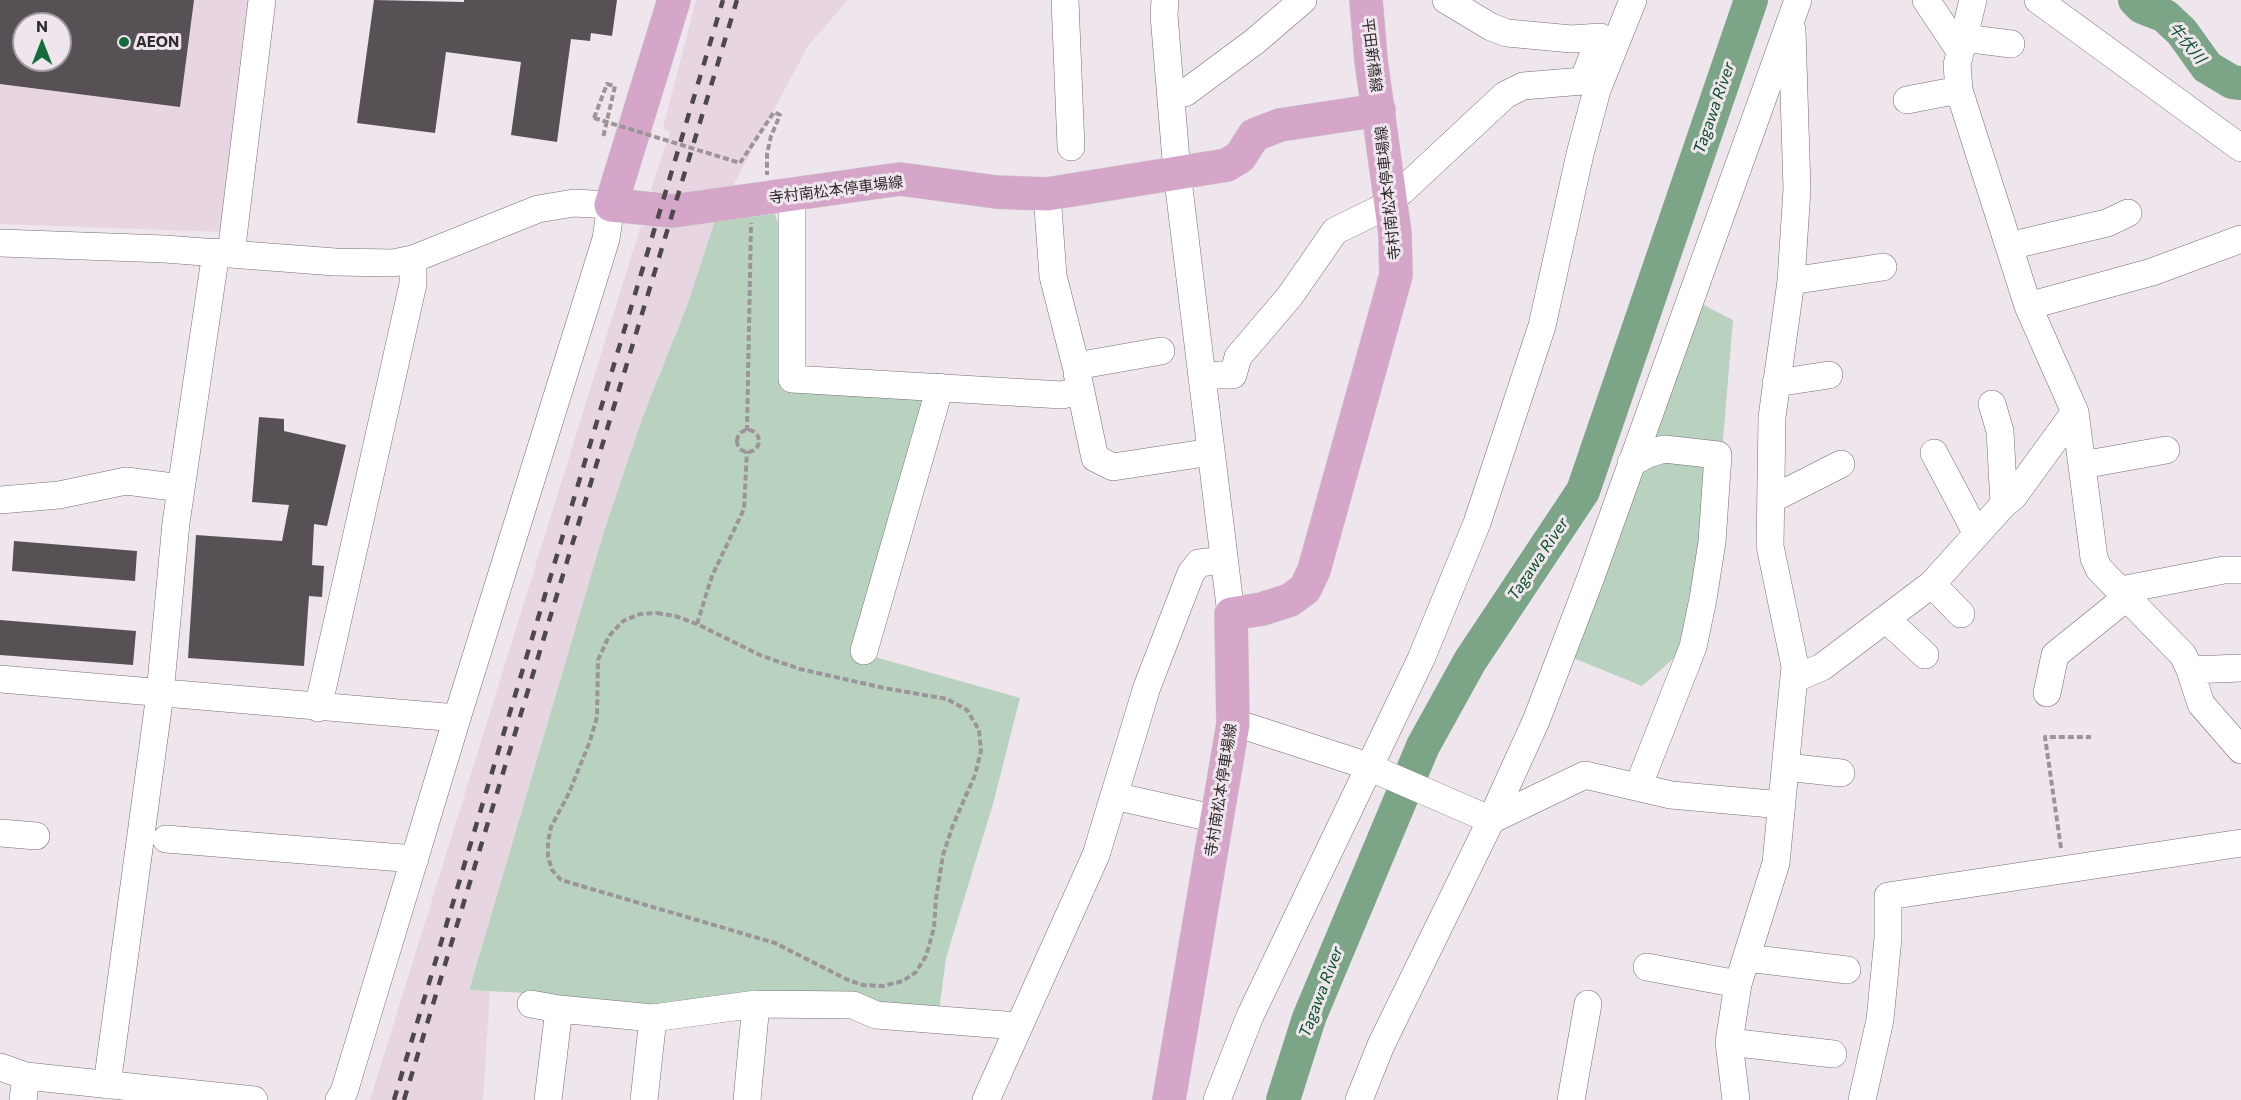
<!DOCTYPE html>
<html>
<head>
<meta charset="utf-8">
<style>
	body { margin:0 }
	#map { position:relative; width:2241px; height:1100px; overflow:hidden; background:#efe5ec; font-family:Commissioner,sans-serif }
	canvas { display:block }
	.north { position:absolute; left:12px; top:12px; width:60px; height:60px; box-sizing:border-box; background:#efe5ec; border:2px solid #a29ba0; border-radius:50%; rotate:0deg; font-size:16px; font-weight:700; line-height:24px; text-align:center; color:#2f2b2d }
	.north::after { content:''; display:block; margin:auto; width:21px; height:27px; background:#166b3c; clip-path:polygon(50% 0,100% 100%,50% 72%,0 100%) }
</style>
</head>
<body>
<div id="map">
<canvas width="2241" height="1100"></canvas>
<div class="north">N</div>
</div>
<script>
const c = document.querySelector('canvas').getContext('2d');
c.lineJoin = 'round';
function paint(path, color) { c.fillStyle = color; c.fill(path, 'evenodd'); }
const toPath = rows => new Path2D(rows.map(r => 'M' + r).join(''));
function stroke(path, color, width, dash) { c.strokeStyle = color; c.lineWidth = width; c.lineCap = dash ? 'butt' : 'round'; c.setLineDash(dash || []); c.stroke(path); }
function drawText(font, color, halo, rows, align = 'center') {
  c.font = font + ' Commissioner,"Noto Sans JP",sans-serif'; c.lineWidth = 6; c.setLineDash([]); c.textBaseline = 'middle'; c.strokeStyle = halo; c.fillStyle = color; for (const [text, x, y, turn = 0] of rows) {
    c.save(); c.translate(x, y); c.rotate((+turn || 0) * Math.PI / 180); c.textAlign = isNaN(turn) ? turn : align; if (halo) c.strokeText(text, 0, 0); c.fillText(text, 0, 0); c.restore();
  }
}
paint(toPath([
	[0,0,255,0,224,232,0,224],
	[24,24,60,24,60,60,24,60],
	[696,0,848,0,808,46,727,197,661,199,651,189,670,132,663,128],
	[716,217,687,306,643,416,604,531,469,989,490,991,483,1100,370,1100,640,228,652,222]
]), '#e7d6e2');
paint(toPath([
	[775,214,781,233,781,389,923,397,928,402,854,651,1020,698,993,804,946,958,939,1012,652,1007,560,995,469,990,604,531,643,416,687,306,716,217,723,220],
	[1696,301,1733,320,1722,452,1644,450],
	[1715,458,1688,646,1642,686,1566,655,1644,462]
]), '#b9d2c0');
stroke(toPath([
	[2135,0,2142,7,2165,16,2182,32,2207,67,2232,82,2241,83],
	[1283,1100,1309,1018,1423,746,1470,661,1583,491,1751,0]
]), '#7ca588', 34);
paint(toPath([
	[0,0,194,0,180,107,0,84],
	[24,24,60,24,60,60,24,60],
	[374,0,464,2,464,0,617,0,612,36,591,33,590,41,571,39,557,142,511,135,521,62,446,52,435,133,357,123],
	[259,417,284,419,284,431,346,445,327,526,314,524,312,565,324,566,322,597,309,596,304,666,188,658,196,535,282,541,289,505,252,502],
	[14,541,137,551,135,581,12,571],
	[0,620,136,631,133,665,0,655]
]), '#575055');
const minor = toPath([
	[1065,0,1071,147],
	[1165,0,1164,15,1177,172,1231,614],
	[1446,0,1491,27,1507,33,1572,39,1600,37],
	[1926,0,1960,51],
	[1973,0,1957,65,1959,90,2028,306,2075,412,2094,558,2099,569,2183,655,2190,670,2201,704,2241,750],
	[2038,0,2241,148],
	[1963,38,2011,44],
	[1185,93,1254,42,1303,0],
	[1907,100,1959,90],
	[1047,194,1053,276,1076,366,1161,351],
	[789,195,792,208,792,379,1062,395,1080,391],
	[0,243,165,249,335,262,393,263,413,259,538,209,574,203,611,205,606,239,457,718,344,1092,339,1100],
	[2009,246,2107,223,2128,213],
	[231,254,262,0],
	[1791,281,1883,267],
	[2028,306,2152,272,2241,239],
	[1077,373,1095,458,1113,467,1211,452],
	[1202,379,1217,375,1233,375,1238,357,1290,296,1335,231,1378,210,1402,191,1505,95,1523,86,1583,81,1595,50],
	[1776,383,1829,375],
	[1992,404,2000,431,2004,504],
	[1934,453,1977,534],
	[1631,463,1648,454,1664,449,1718,455,1712,542,1703,599,1693,647,1638,787],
	[2082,465,2166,450],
	[1772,499,1841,464],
	[0,500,59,495,126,481,181,488],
	[1932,584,1961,614],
	[2121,590,2224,570,2241,570],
	[1887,620,1925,655],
	[864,651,940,387],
	[2190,670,2241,668],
	[0,679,457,718],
	[1794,679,1822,667,1932,584,2004,504,2013,497,2075,412],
	[2047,693,2055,655,2127,597],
	[318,708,413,284,413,259],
	[1233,724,1248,727,1362,764,1491,820,1585,775,1671,795,1782,805],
	[1786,767,1841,773],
	[1114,796,1217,819],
	[0,833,36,836],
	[166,839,415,859],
	[1747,958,1847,970],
	[1647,967,1738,984],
	[531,1004,559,1009,653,1018,756,1004,853,1005,876,1015,1018,1026],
	[1729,1042,1833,1054],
	[0,1067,26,1076,254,1100],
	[107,1085,160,694,176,523,216,252],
	[23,1100,26,1076],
	[548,1100,559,1009],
	[644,1100,653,1018],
	[747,1100,756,1004],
	[986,1100,1096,855,1147,687,1191,573,1199,563,1224,560],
	[1217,1100,1250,1016,1421,659,1477,523,1542,326,1580,154,1597,90,1633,0],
	[1359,1100,1381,1045,1491,820,1536,721,1591,577,1798,0],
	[1571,1100,1588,1004],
	[1736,1100,1729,1042,1738,984,1776,863,1795,666,1770,546,1772,417,1791,281,1797,189,1792,30],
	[1862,1100,1880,1020,1888,938,1888,896,2241,843]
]);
const major = toPath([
	[674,0,611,205,673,211,900,179,996,192,1047,194,1227,165,1240,157,1254,135,1280,125,1379,110],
	[1169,1100,1233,724,1231,614,1262,609,1290,600,1305,589,1314,570,1396,275,1395,234,1371,60,1366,0]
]);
stroke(minor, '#766e74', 28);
stroke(major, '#c9c8c8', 34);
stroke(toPath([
	[594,118,607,84,615,86,603,138],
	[740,163,774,112,780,115,771,136,767,154,767,175],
	'737 441a11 11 0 1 1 22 0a11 11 0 1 1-22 0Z',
	[747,431,751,223],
	[657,613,675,616,697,624,762,656,800,669,884,688,947,699,967,710,979,730,981,751,975,775,953,825,943,855,936,899,934,928,926,956,916,972,903,981,883,986,863,985,848,980,775,943,561,880,552,870,548,857,548,842,551,827,569,793,590,741,597,717,598,660,609,636,623,621,640,614,657,613],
	[697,624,712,576,744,509,747,451],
	[2061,848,2045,737,2091,737]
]), '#9c9499', 4, [6, 3]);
stroke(minor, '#fff', 27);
stroke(major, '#d6a6ca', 33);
stroke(toPath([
	[394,1100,723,0],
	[404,1100,737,0]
]), '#4d484a', 4.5, [10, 10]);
stroke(toPath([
	[594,118,740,163]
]), '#9c9499', 4, [6, 3]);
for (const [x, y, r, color] of [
	[124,42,6,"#166b3c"]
]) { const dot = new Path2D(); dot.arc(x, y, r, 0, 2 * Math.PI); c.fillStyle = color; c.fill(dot); stroke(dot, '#efe5ec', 2); }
drawText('bold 15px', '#2f2b2d', '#efe5ec', [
	["AEON",136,42]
], 'left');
drawText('15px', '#2f2b2d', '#efe5ec', [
	["平田新橋線",1372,55,83],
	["寺村南松本停車場線",836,190,-7],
	["寺村南松本停車場線",1388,193,-96],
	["寺村南松本停車場線",1221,790,-81]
]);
drawText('italic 16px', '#084f2a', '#efe5ec', [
	["牛伏川",2187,43,50],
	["Tagawa River",1714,108,-71],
	["Tagawa River",1538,559,-56],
	["Tagawa River",1321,992,-69]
]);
</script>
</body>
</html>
